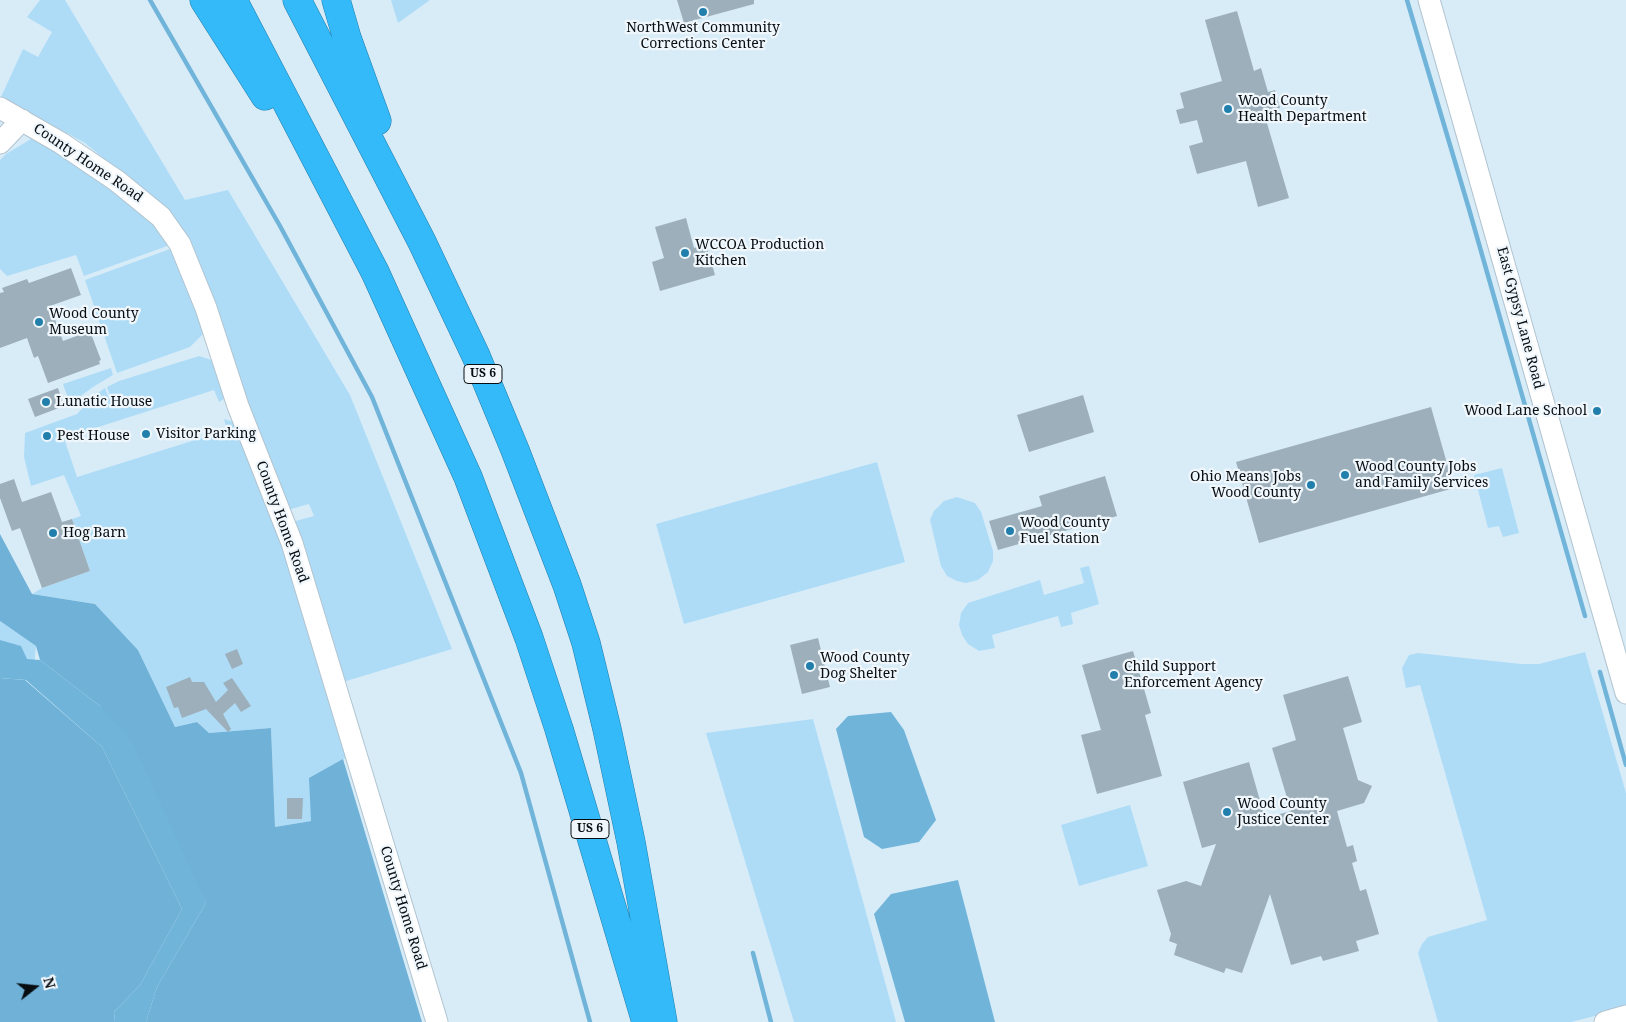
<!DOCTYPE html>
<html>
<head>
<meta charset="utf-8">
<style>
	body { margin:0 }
	#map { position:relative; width:1626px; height:1022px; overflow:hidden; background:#d8ecf8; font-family:"Noto Serif",serif }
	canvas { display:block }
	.north { position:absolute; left:10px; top:962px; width:50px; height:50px; -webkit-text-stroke:4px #eff7fc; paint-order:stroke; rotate:74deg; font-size:14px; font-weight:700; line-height:20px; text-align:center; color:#070d11 }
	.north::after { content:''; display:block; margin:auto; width:18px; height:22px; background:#070d11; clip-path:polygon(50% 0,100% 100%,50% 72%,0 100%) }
</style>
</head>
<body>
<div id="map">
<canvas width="1626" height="1022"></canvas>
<div class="north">N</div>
</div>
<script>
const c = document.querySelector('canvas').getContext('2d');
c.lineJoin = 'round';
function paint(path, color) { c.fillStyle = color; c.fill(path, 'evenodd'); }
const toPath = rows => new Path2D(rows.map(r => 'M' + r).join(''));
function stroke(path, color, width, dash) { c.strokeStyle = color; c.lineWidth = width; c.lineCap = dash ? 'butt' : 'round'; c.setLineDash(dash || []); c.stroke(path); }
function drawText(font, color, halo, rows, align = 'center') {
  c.font = font + ' "Noto Serif",serif'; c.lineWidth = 4.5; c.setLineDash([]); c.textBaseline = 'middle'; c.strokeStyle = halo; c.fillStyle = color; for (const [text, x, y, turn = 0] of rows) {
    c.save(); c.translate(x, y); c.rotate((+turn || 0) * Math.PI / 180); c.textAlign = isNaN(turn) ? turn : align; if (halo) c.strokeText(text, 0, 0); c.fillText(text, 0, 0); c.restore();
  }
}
paint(toPath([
	[40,0,65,0,185,200,228,190,350,395,452,649,343,682,292,522,314,516,309,504,288,510,159,204,85,143,1,97,23,49,38,57,52,32,27,17],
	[391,0,430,0,398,23],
	[44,137,156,220,170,245,84,276,76,255,7,276,0,269,0,160,6,154,31,139],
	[170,249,177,253,206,331,190,347,117,373,85,280],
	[199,356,215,361,227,397,219,402,214,390,64,438,77,477,227,430,224,419,236,423,285,548,350,757,343,759,311,821,275,827,271,728,209,733,197,722,175,727,138,650,95,604,32,594,42,588,90,571,72,519,81,516,64,475,31,486,24,457,25,433,77,414,95,395,105,388,108,396,110,396,107,387,119,381],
	[111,368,113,375,93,387,70,404,63,384],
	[877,462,905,562,684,624,656,524],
	[1502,468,1519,533,1503,537,1499,526,1488,528,1474,475],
	[957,497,975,503,981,512,993,551,993,561,988,572,978,580,966,583,957,581,947,576,941,566,930,520,934,511,944,501],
	[1089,566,1099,604,1071,613,1073,624,1061,627,1058,616,992,635,995,648,979,651,968,644,962,635,959,625,961,613,968,603,1040,580,1044,595,1084,583,1080,568],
	[0,621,36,646,34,668,0,661],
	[1585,652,1626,793,1626,1008,1571,1022,1438,1022,1418,953,1422,944,1428,937,1487,920,1420,685,1406,688,1402,668,1409,655,1418,653,1521,664,1539,664],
	[813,719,896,1022,794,1022,706,733],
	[1130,805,1148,866,1079,886,1061,825]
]), '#aedcf7');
paint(toPath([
	[0,534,32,594,95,604,138,650,175,727,197,722,209,733,271,728,275,827,311,821,309,778,343,759,422,1022,146,1022,157,987,206,903,100,706,40,660,36,646,0,621],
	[0,678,25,680,102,747,182,909,140,985,114,1012,115,1022,0,1022]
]), '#6fb1d7');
paint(toPath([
	[0,640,21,646,27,659,40,660,100,706,132,741,206,903,157,987,146,1022,115,1022,114,1012,140,985,182,909,102,747,26,680,0,678],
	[891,712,904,730,936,820,919,842,882,849,864,837,836,729,848,716],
	[958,880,995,1022,905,1022,874,914,891,894]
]), '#71b4da');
stroke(toPath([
	[150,0,280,226,372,397,521,773,590,1022],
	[1407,0,1469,209,1585,616],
	[1600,672,1626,765],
	[753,953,771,1022]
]), '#71b4da', 4.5);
paint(toPath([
	[677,0,754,0,754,4,684,23],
	[1237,11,1254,71,1261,68,1268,92,1275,90,1280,108,1264,113,1289,198,1258,207,1246,161,1197,174,1189,146,1203,142,1197,120,1180,124,1176,110,1184,108,1180,93,1222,81,1205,20],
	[686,218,694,248,706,244,715,275,660,291,652,262,664,258,655,227],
	[71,268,81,295,50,306,63,341,90,331,101,360,99,361,100,364,48,383,38,356,34,358,27,338,0,348,0,293,4,292,2,288,27,279,29,283],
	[58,388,64,406,35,417,28,399],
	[1083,395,1094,432,1029,452,1017,415],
	[1431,407,1454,488,1259,543,1236,462],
	[1105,476,1117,516,998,550,989,521,1042,506,1039,496],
	[14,479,22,502,51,492,62,522,72,519,90,571,42,588,20,528,12,531,0,498,0,484],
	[818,638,830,687,802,694,790,645],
	[237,649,243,664,232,669,225,654],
	[1133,651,1151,713,1145,715,1162,776,1097,794,1081,735,1101,730,1082,665],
	[1348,676,1362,722,1343,728,1358,780,1372,786,1364,803,1337,811,1347,847,1353,845,1357,861,1352,863,1360,891,1366,889,1379,934,1356,941,1359,951,1323,961,1321,956,1291,965,1270,894,1242,973,1226,968,1224,973,1174,955,1177,944,1169,941,1171,934,1157,890,1186,881,1201,886,1216,844,1202,848,1183,782,1249,762,1265,818,1291,811,1272,748,1296,740,1283,695],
	[190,677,192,682,204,682,216,702,228,690,223,683,232,678,251,706,241,712,235,703,223,714,231,729,228,732,206,709,182,718,178,707,174,708,166,687],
	[287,798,303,798,302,819,287,819]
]), '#9cafba');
const minor = toPath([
	[1429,0,1626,693],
	[0,108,61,143,117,181,161,217,180,244,206,308,238,406,292,543,437,1022],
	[0,143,22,120],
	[1605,1022,1626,1016]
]);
const highway = toPath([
	[204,0,265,96],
	[233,0,375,272,468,477,529,638,559,729,646,1022],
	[297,0,422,242,476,356,515,450,567,585,586,643,607,729,631,842,663,1022],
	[336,0,347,38,377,121]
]);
stroke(minor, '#b1c4d0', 23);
stroke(highway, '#247da8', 29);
stroke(minor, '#fff', 21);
stroke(highway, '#34b9f9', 28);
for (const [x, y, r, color] of [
	[703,12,5,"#227fac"],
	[1228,109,5,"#227fac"],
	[685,253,5,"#227fac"],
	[39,322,5,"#227fac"],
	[46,402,5,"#227fac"],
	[1597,411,5,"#227fac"],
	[146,434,5,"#227fac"],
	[47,436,5,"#227fac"],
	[1345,475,5,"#227fac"],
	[1311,485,5,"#227fac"],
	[1010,531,5,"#227fac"],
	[53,533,5,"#227fac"],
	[810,666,5,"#227fac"],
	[1114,675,5,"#227fac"],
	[1227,812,5,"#227fac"]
]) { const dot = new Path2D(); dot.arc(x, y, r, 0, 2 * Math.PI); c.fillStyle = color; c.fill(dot); stroke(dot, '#eff7fc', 2); }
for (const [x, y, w] of [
	[483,374,38],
	[590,829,38]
]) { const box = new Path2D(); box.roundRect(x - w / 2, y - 9.5, w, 19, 4); c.fillStyle = '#eff7fc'; c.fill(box); stroke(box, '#070d11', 1); }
drawText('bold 12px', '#070d11', null, [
	["US 6",483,374],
	["US 6",590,829]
]);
drawText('14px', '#070d11', '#eff7fc', [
	["NorthWest Community",703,28,"center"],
	["Corrections Center",703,44,"center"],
	["Wood County",1238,101],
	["Health Department",1238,117],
	["WCCOA Production",695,245],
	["Kitchen",695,261],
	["Wood County",49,314],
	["Museum",49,330],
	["Lunatic House",56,402],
	["Wood Lane School",1587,411,"right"],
	["Visitor Parking",156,434],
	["Pest House",57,436],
	["Wood County Jobs",1355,467],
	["and Family Services",1355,483],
	["Ohio Means Jobs",1301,477,"right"],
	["Wood County",1301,493,"right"],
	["Wood County",1020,523],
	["Fuel Station",1020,539],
	["Hog Barn",63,533],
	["Wood County",820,658],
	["Dog Shelter",820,674],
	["Child Support",1124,667],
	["Enforcement Agency",1124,683],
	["Wood County",1237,804],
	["Justice Center",1237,820]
], 'left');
drawText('14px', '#070d11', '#eff7fc', [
	["County Home Road",88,163,34],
	["East Gypsy Lane Road",1520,318,75],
	["County Home Road",282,522,70],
	["County Home Road",403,908,73]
]);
</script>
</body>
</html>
